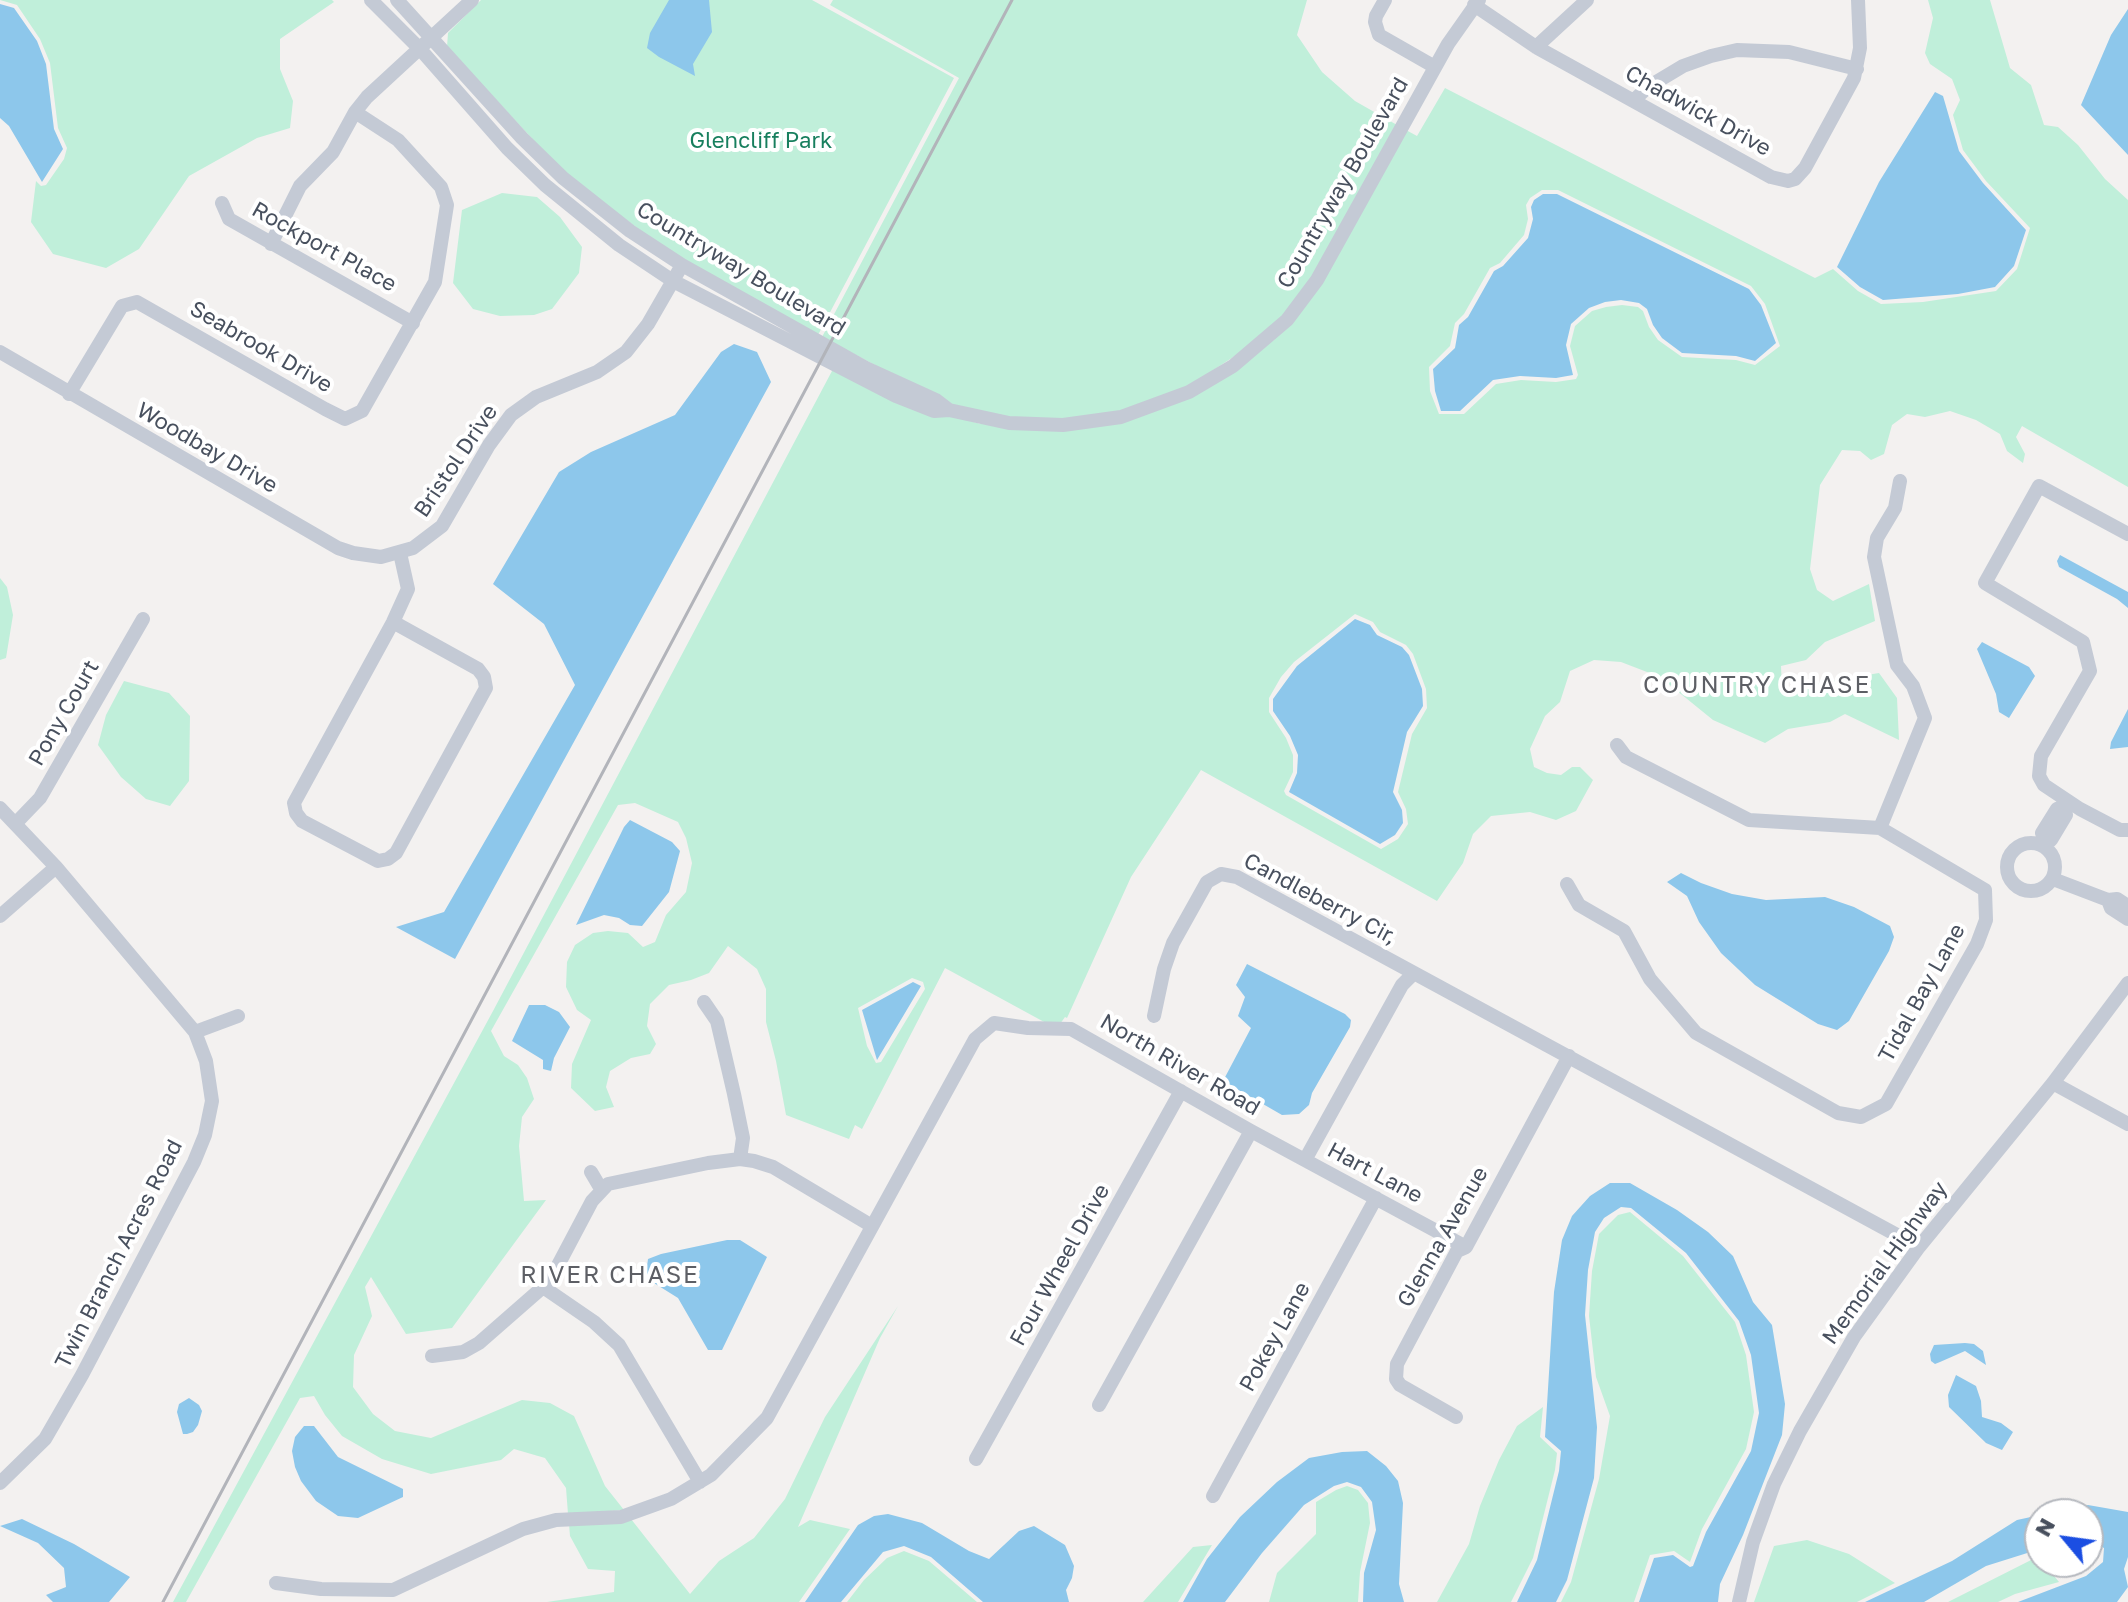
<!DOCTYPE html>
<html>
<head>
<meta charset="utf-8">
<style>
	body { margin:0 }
	#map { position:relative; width:2128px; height:1602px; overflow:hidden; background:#f3f1f0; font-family:"Golos Text",sans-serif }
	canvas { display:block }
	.north { position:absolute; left:2024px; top:1498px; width:80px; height:80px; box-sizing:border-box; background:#fff; border:2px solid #b6b9bf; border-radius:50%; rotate:299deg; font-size:22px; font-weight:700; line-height:32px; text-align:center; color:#48505e }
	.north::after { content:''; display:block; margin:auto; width:28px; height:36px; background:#1b4ee2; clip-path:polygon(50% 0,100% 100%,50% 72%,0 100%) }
</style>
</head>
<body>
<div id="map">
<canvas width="2128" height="1602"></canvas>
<div class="north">N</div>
</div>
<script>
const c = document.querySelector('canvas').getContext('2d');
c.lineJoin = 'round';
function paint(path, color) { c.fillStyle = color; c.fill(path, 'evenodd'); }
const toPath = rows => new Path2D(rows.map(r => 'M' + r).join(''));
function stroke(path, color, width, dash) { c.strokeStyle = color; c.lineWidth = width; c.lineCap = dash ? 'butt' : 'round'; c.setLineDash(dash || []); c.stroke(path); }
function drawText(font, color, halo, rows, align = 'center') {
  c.font = font + ' "Golos Text",sans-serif'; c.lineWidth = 8; c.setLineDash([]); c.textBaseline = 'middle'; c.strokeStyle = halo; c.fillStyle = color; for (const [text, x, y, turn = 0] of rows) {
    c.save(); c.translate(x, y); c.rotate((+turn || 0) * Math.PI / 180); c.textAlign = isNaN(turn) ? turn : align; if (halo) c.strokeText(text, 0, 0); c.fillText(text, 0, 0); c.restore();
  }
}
paint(toPath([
	[0,0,332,0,334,2,280,39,280,69,293,101,290,128,257,138,189,176,139,249,106,268,53,254,31,222,36,181,41,186,46,185,64,159,67,148,58,128,50,63,40,39,17,5],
	[481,0,812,0,954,78,818,335,665,249,564,173,447,47,448,33],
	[833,0,1307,0,1297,35,1322,72,1355,101,1397,125,1313,277,1282,316,1247,348,1186,388,1120,412,1063,420,1009,418,954,407,822,337,959,78,830,5],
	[1928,0,1990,0,2010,68,2031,85,2044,125,2058,127,2078,145,2105,179,2128,200,2128,487,2022,426,2016,437,2025,454,2023,463,2007,451,2000,434,1976,420,1950,411,1925,417,1907,414,1892,425,1884,454,1871,460,1860,451,1842,450,1820,485,1810,569,1817,590,1833,601,1869,584,1875,621,1825,642,1806,660,1781,666,1782,689,1879,673,1897,698,1899,740,1845,714,1830,722,1788,729,1765,743,1713,720,1660,677,1621,662,1594,660,1570,671,1560,702,1545,716,1530,749,1534,767,1547,773,1561,775,1572,767,1580,767,1593,780,1576,811,1556,820,1530,812,1491,816,1473,834,1463,863,1437,901,1201,770,1131,877,1067,1018,1065,1017,1060,1024,1046,1023,945,968,862,1129,855,1125,849,1139,786,1115,776,1061,766,1022,766,989,757,969,728,946,709,973,691,980,669,985,650,1004,647,1026,656,1044,650,1054,631,1058,610,1071,606,1087,614,1107,595,1111,571,1088,572,1064,591,1020,577,1010,566,987,567,962,575,945,593,933,608,931,628,933,643,947,655,942,666,915,686,892,692,863,686,838,678,822,635,803,618,805,491,1031,504,1056,518,1065,527,1078,534,1099,522,1117,519,1146,524,1201,546,1200,452,1328,406,1334,371,1277,365,1287,372,1316,354,1355,353,1387,373,1414,395,1431,431,1438,522,1400,550,1403,574,1416,605,1486,624,1510,568,1514,566,1488,545,1458,514,1449,501,1460,431,1474,382,1459,342,1436,325,1415,314,1396,300,1398,186,1602,173,1602,493,1011,832,371,831,368,948,415,981,424,1123,422,1274,340,1406,130,1417,136,1445,88,1815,278,1833,269,1858,291,1881,304,1923,302,1996,291,2017,269,2030,228,1986,181,1963,150,1953,115,1960,100,1952,79,1930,64,1925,53,1933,18],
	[1542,190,1558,190,1751,286,1765,304,1780,346,1755,365,1736,360,1682,357,1658,340,1649,327,1643,311,1638,307,1622,305,1606,307,1592,311,1575,326,1570,346,1578,375,1576,379,1556,382,1521,380,1496,384,1464,414,1439,414,1430,391,1429,367,1450,346,1455,323,1464,314,1490,268,1500,263,1524,235,1528,219,1526,205,1530,198],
	[1355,614,1373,622,1380,632,1406,645,1413,654,1426,689,1427,708,1412,734,1398,792,1406,809,1408,824,1398,839,1381,849,1286,795,1284,791,1293,772,1293,755,1286,738,1269,712,1269,698,1281,677,1294,662],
	[912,978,923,982,925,989,881,1062,876,1063,867,1046,858,1008],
	[502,193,537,197,560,217,582,247,579,273,552,309,534,315,500,316,473,309,453,283,462,210],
	[0,578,7,587,13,615,6,658,0,660],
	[124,681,169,693,190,716,189,781,170,806,146,799,121,777,98,745,106,715],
	[1630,1212,1683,1256,1735,1322,1746,1355,1754,1412,1746,1449,1702,1529,1690,1562,1674,1551,1650,1555,1634,1602,1561,1602,1571,1582,1599,1479,1610,1416,1596,1377,1589,1316,1592,1271,1599,1234,1618,1215],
	[898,1306,880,1338,798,1527,810,1520,850,1529,799,1602,547,1602,614,1592,615,1571,588,1569,570,1536,569,1524,631,1519,690,1594,719,1561,754,1538,785,1499,825,1417],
	[1543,1407,1540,1437,1557,1453,1555,1470,1533,1558,1511,1602,1437,1602,1469,1544,1480,1506,1499,1460,1517,1426],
	[1347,1486,1358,1490,1368,1503,1370,1523,1360,1572,1358,1602,1269,1602,1277,1573,1316,1534,1316,1502,1336,1490],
	[1807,1540,1849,1554,1895,1583,1857,1602,1754,1602,1774,1546],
	[1212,1545,1178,1602,1143,1602,1193,1547],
	[904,1551,929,1561,977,1602,847,1602,864,1580,887,1558],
	[2039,1556,2040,1562,2043,1562,2059,1582,2015,1594,1998,1602,1948,1602]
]), '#c0efda');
paint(toPath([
	[669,0,709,0,712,32,693,64,695,76,659,57,647,48,650,33],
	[0,4,14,8,37,41,46,64,54,129,63,149,42,182,9,126,0,118],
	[2128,9,2128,155,2081,105,2111,35],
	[1935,92,1943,96,1959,151,1983,183,2026,230,2014,266,1995,287,1958,294,1883,300,1860,287,1837,267,1879,182],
	[1543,194,1557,194,1749,289,1761,305,1776,343,1755,361,1736,356,1682,353,1662,338,1653,325,1647,309,1639,303,1621,300,1605,302,1589,308,1571,324,1566,345,1573,375,1556,378,1520,376,1493,380,1460,411,1441,411,1435,391,1433,369,1455,348,1459,325,1468,317,1494,271,1503,266,1528,238,1533,219,1531,207,1534,200],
	[734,344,757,352,771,382,455,959,396,927,444,912,575,685,544,624,493,584,559,472,591,452,675,415,721,352],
	[2060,555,2128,592,2128,608,2117,599,2059,567,2057,561],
	[1355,619,1370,625,1377,635,1402,647,1409,655,1422,689,1423,706,1407,732,1393,792,1402,810,1403,823,1395,835,1380,844,1289,792,1297,773,1298,755,1290,736,1273,711,1273,699,1297,666],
	[1982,642,2029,667,2035,676,2009,718,1999,712,1996,694,1977,649],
	[2128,709,2128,747,2110,749,2111,742],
	[630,820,672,842,680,851,669,892,642,926,630,925,619,918,604,915,576,925,624,827],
	[1681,873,1701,883,1732,894,1766,900,1825,897,1854,907,1890,926,1894,937,1889,951,1849,1021,1837,1030,1818,1024,1755,985,1721,953,1699,922,1687,896,1667,882],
	[1247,964,1345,1014,1351,1020,1350,1027,1312,1093,1309,1105,1299,1114,1282,1115,1223,1081,1251,1028,1238,1016,1245,997,1236,985],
	[913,982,921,986,877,1060,862,1010],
	[529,1005,545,1005,559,1012,570,1027,554,1058,551,1071,543,1069,543,1060,512,1041],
	[1610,1183,1630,1183,1677,1210,1708,1232,1733,1256,1753,1302,1772,1325,1785,1404,1782,1435,1743,1535,1720,1584,1718,1602,1639,1602,1654,1558,1673,1555,1690,1567,1693,1566,1706,1532,1751,1451,1759,1413,1751,1355,1739,1321,1686,1253,1631,1208,1621,1207,1604,1218,1595,1232,1588,1270,1585,1315,1597,1427,1594,1478,1567,1580,1556,1602,1517,1602,1537,1560,1559,1471,1561,1451,1545,1437,1554,1292,1562,1240,1572,1216,1590,1196],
	[727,1240,740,1240,767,1257,722,1350,708,1350,678,1298,654,1283,646,1274,648,1259,661,1254],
	[1965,1343,1974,1344,1983,1351,1986,1365,1965,1351,1940,1362,1935,1364,1931,1361,1930,1354,1934,1345],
	[1956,1375,1976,1386,1981,1401,1982,1417,2001,1423,2013,1432,2002,1450,1986,1443,1949,1407,1948,1395],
	[189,1398,199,1405,202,1411,198,1425,193,1432,187,1434,183,1434,177,1412,179,1404],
	[304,1426,314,1426,338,1457,403,1489,403,1497,358,1518,338,1516,316,1501,301,1481,295,1467,292,1451,295,1437],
	[1367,1451,1386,1466,1398,1481,1403,1503,1399,1584,1404,1602,1363,1602,1364,1573,1376,1530,1372,1502,1361,1487,1347,1482,1334,1486,1304,1505,1262,1553,1225,1602,1183,1602,1207,1559,1240,1517,1277,1482,1309,1458,1342,1452],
	[2088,1505,2128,1512,2128,1557,2124,1569,2128,1587,2117,1602,2018,1602,2086,1576,2103,1562,2104,1548,2088,1540,2088,1514,2047,1514],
	[888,1514,922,1523,969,1551,989,1559,1019,1531,1034,1526,1065,1545,1074,1566,1072,1578,1066,1590,1069,1602,983,1602,931,1557,904,1546,883,1552,841,1602,805,1602,858,1525,874,1516],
	[2040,1515,2040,1549,1986,1566,1924,1602,1865,1602,1952,1561,2017,1520],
	[22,1519,74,1544,130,1577,109,1602,53,1602,46,1595,66,1587,64,1568,38,1543,0,1526]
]), '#8dc7eb');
stroke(toPath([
	[371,0,420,49,507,148,545,185,619,245,673,281,896,396,934,411,949,410,1009,423,1063,425,1121,417,1189,392,1233,366,1287,320,1317,280,1448,44,1479,0],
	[397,0,522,138,563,178,630,231,682,265,866,368,936,400,949,410],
	[1385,0,1376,16,1375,22,1379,35,1435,67],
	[1474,5,1536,47,1771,177,1788,181,1795,179,1805,168,1854,78,1860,48,1858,0],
	[1536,47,1587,0],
	[1633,101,1648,87,1683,66,1711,56,1737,50,1789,52,1857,69],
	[222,203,229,219,413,323],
	[271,244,300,186,333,152,355,112,367,97,472,0],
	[0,352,338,548,353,553,381,557,413,548,442,526,489,445,511,415,536,397,597,372,626,352,648,324,682,265],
	[69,394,122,306,137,302,325,409,345,419,362,411,435,282,447,205,441,187,398,140,355,112],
	[2128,534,2039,486,1985,583,2083,642,2090,671,2041,756,2039,776,2044,785,2080,809,2120,830,2128,830],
	[393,622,478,669,484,677,486,688,396,853,388,859,378,861,302,821,296,813,294,803,393,622,408,589,400,553],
	[0,808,56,867,195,1032,206,1061,212,1101,205,1135,194,1162,82,1375,45,1439,0,1483],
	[15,824,40,798,143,619],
	[1880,828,1925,718,1913,686,1897,665,1874,557,1877,538,1895,508,1900,481],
	[2045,841,2042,833,2057,809,2063,807],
	'2007 867a24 24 0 1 1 48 0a24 24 0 1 1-48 0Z',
	[2043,845,2045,841,2051,840,2066,815,2063,807,2066,801],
	[2053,879,2108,900,2117,899,2128,906],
	[1567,884,1579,905,1624,931,1650,979,1696,1033,1838,1113,1861,1117,1886,1104,1977,944,1986,920,1985,890,1880,828,1749,820,1626,757,1617,745],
	[2108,900,2111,908,2128,919],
	[0,916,56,867],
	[704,1002,717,1021,734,1094,743,1138,740,1159],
	[1154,1016,1164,969,1173,943,1207,882,1221,874,1237,877,1414,973],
	[195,1032,238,1016],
	[2053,1083,2128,1124],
	[1305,1160,1402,985,1414,973,1919,1247],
	[591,1172,601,1189],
	[543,1287,594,1322,619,1345,700,1482],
	[432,1356,463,1352,479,1343,543,1287,555,1271,592,1201,608,1184,708,1163,740,1159,754,1161,773,1167,872,1226],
	[1099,1405,1251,1131],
	[1456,1417,1400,1385,1396,1379,1397,1364,1457,1251,1466,1247,1569,1056],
	[976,1459,1181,1091],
	[1213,1496,1376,1198],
	[276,1583,321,1589,393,1590,523,1529,556,1520,621,1517,671,1499,711,1475,767,1418,975,1039,994,1023,1028,1028,1071,1029,1251,1131,1466,1247],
	[1739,1602,1753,1542,1774,1484,1800,1431,1854,1337,1919,1247,2053,1083,2128,983]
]), '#c4cad5', 14);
stroke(toPath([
	[163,1602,1012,0]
]), '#b2b4ba', 3);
drawText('22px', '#48505e', '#fff', [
	["Chadwick Drive",1698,111,29],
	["Countryway Boulevard",1343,183,-60],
	["Rockport Place",324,247,29],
	["Countryway Boulevard",741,269,31],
	["Seabrook Drive",261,347,30],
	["Woodbay Drive",207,448,30],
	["Bristol Drive",456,461,-56],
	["Pony Court",64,713,-60],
	["Candleberry Cir,",1320,899,28],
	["Tidal Bay Lane",1922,993,-61],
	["North River Road",1180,1065,30],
	["Hart Lane",1375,1173,28],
	["Glenna Avenue",1443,1237,-60],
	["Twin Branch Acres Road",119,1254,-63],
	["Memorial Highway",1885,1263,-54],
	["Four Wheel Drive",1060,1265,-61],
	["Pokey Lane",1275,1337,-61]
]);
drawText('22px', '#187f5e', '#fff', [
	["Glencliff Park",761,141]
]);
c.letterSpacing = '2px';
drawText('24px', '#5d5f65', '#fff', [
	["COUNTRY CHASE",1757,685],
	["RIVER CHASE",610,1275]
]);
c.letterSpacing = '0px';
</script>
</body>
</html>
